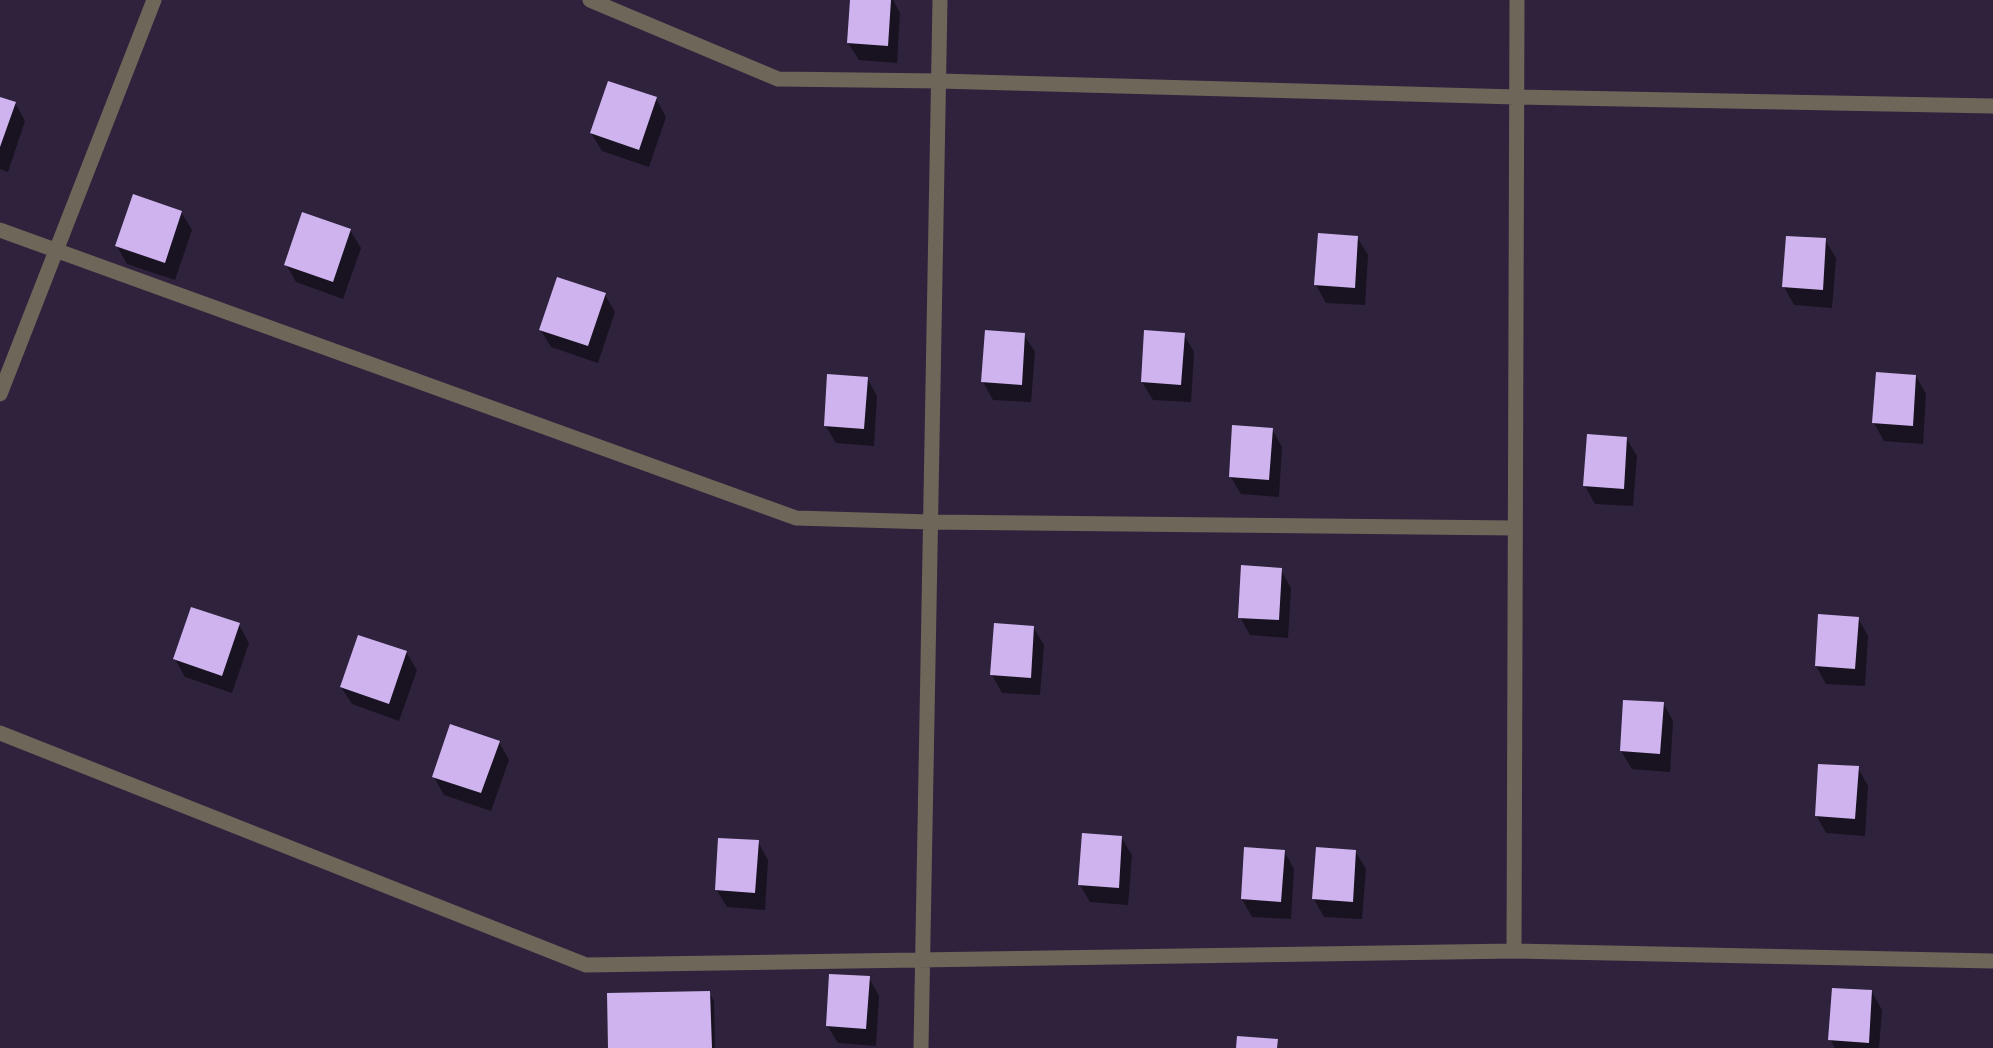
<!DOCTYPE html>
<html>
<head>
<meta charset="utf-8">
<style>
	body { margin:0 }
	canvas { display:block; background:#2e223c }
</style>
</head>
<body>
<canvas width="1993" height="1048"></canvas>
<script>
const c = document.querySelector('canvas').getContext('2d');
c.lineJoin = 'round';
function paint(path, color) { c.fillStyle = color; c.fill(path, 'evenodd'); }
const toPath = rows => new Path2D(rows.map(r => 'M' + r).join(''));
function stroke(path, color, width, dash) { c.strokeStyle = color; c.lineWidth = width; c.lineCap = dash ? 'butt' : 'round'; c.setLineDash(dash || []); c.stroke(path); }
paint(toPath([
	[851,0,893,0,900,13,897,63,859,60,848,43],
	[0,98,15,103,25,121,8,172,0,169],
	[656,99,666,117,649,167,602,151,591,133],
	[181,212,192,230,175,280,127,264,117,246],
	[350,230,361,248,343,299,296,282,286,264],
	[1357,237,1368,255,1365,305,1326,303,1316,285],
	[1825,240,1836,258,1832,308,1794,305,1784,287],
	[605,295,615,312,598,363,551,347,540,329],
	[1024,335,1035,352,1031,402,993,400,983,382],
	[1184,335,1194,352,1191,402,1153,400,1142,382],
	[1916,376,1926,394,1923,444,1884,441,1874,423],
	[867,378,877,396,874,446,836,443,825,425],
	[1272,429,1282,447,1279,497,1241,494,1230,476],
	[1626,438,1637,456,1633,506,1595,504,1585,486],
	[1281,570,1291,588,1288,638,1250,635,1240,617],
	[1858,618,1868,636,1865,686,1826,684,1816,666],
	[239,625,249,643,232,693,185,677,175,659],
	[1033,627,1044,645,1040,695,1002,693,992,675],
	[406,652,417,670,399,721,352,704,341,687],
	[1663,703,1673,721,1670,772,1632,769,1621,751],
	[499,742,509,760,491,811,444,795,434,777],
	[1858,768,1868,786,1865,836,1826,833,1816,815],
	[1121,837,1132,855,1128,905,1090,902,1080,885],
	[758,842,768,860,765,910,727,907,716,889],
	[1284,851,1294,869,1291,919,1252,917,1242,899],
	[1355,851,1366,869,1362,919,1324,917,1314,899],
	[869,978,879,996,876,1046,838,1043,827,1025],
	[1872,992,1882,1010,1879,1048,1835,1048,1830,1039],
	[709,993,714,1001,715,1048,610,1048]
]), '#0007');
paint(toPath([
	[850,0,891,0,888,46,847,43],
	[608,81,657,97,639,150,590,133],
	[0,97,16,102,0,147],
	[133,194,182,211,165,263,115,246],
	[302,212,351,229,333,282,284,265],
	[1318,233,1358,236,1355,288,1314,285],
	[1786,236,1826,238,1823,290,1782,287],
	[557,277,606,293,588,346,539,330],
	[985,330,1025,333,1022,385,981,382],
	[1144,330,1185,333,1181,385,1141,382],
	[1876,372,1916,375,1913,426,1872,423],
	[827,374,868,377,864,429,824,426],
	[1232,425,1273,428,1269,480,1229,477],
	[1587,434,1627,437,1624,489,1583,486],
	[1241,565,1282,568,1279,620,1238,618],
	[191,607,240,623,222,676,173,659],
	[1818,614,1859,617,1855,669,1815,666],
	[994,623,1034,626,1031,678,990,675],
	[358,635,407,651,389,704,340,687],
	[1623,700,1664,702,1660,754,1620,751],
	[450,724,500,741,481,793,432,777],
	[1818,764,1859,766,1855,819,1815,816],
	[1082,833,1122,836,1119,888,1078,885],
	[718,838,759,840,755,893,715,890],
	[1244,847,1285,850,1281,902,1241,899],
	[1316,847,1356,850,1353,902,1312,899],
	[829,974,870,976,866,1029,826,1026],
	[1832,988,1872,990,1869,1043,1828,1040],
	[710,991,712,1048,608,1048,607,993],
	[1237,1036,1278,1039,1277,1048,1236,1048]
]), '#ceb3ef');
stroke(toPath([
	[590,0,778,79,939,81,1516,97,1993,106],
	[0,230,796,518,930,522,1515,528],
	[0,394,154,0],
	[0,733,586,965,1514,951,1993,961],
	[1514,951,1517,0],
	[921,1048,940,0]
]), '#6e6659', 15);
</script>
</body>
</html>
